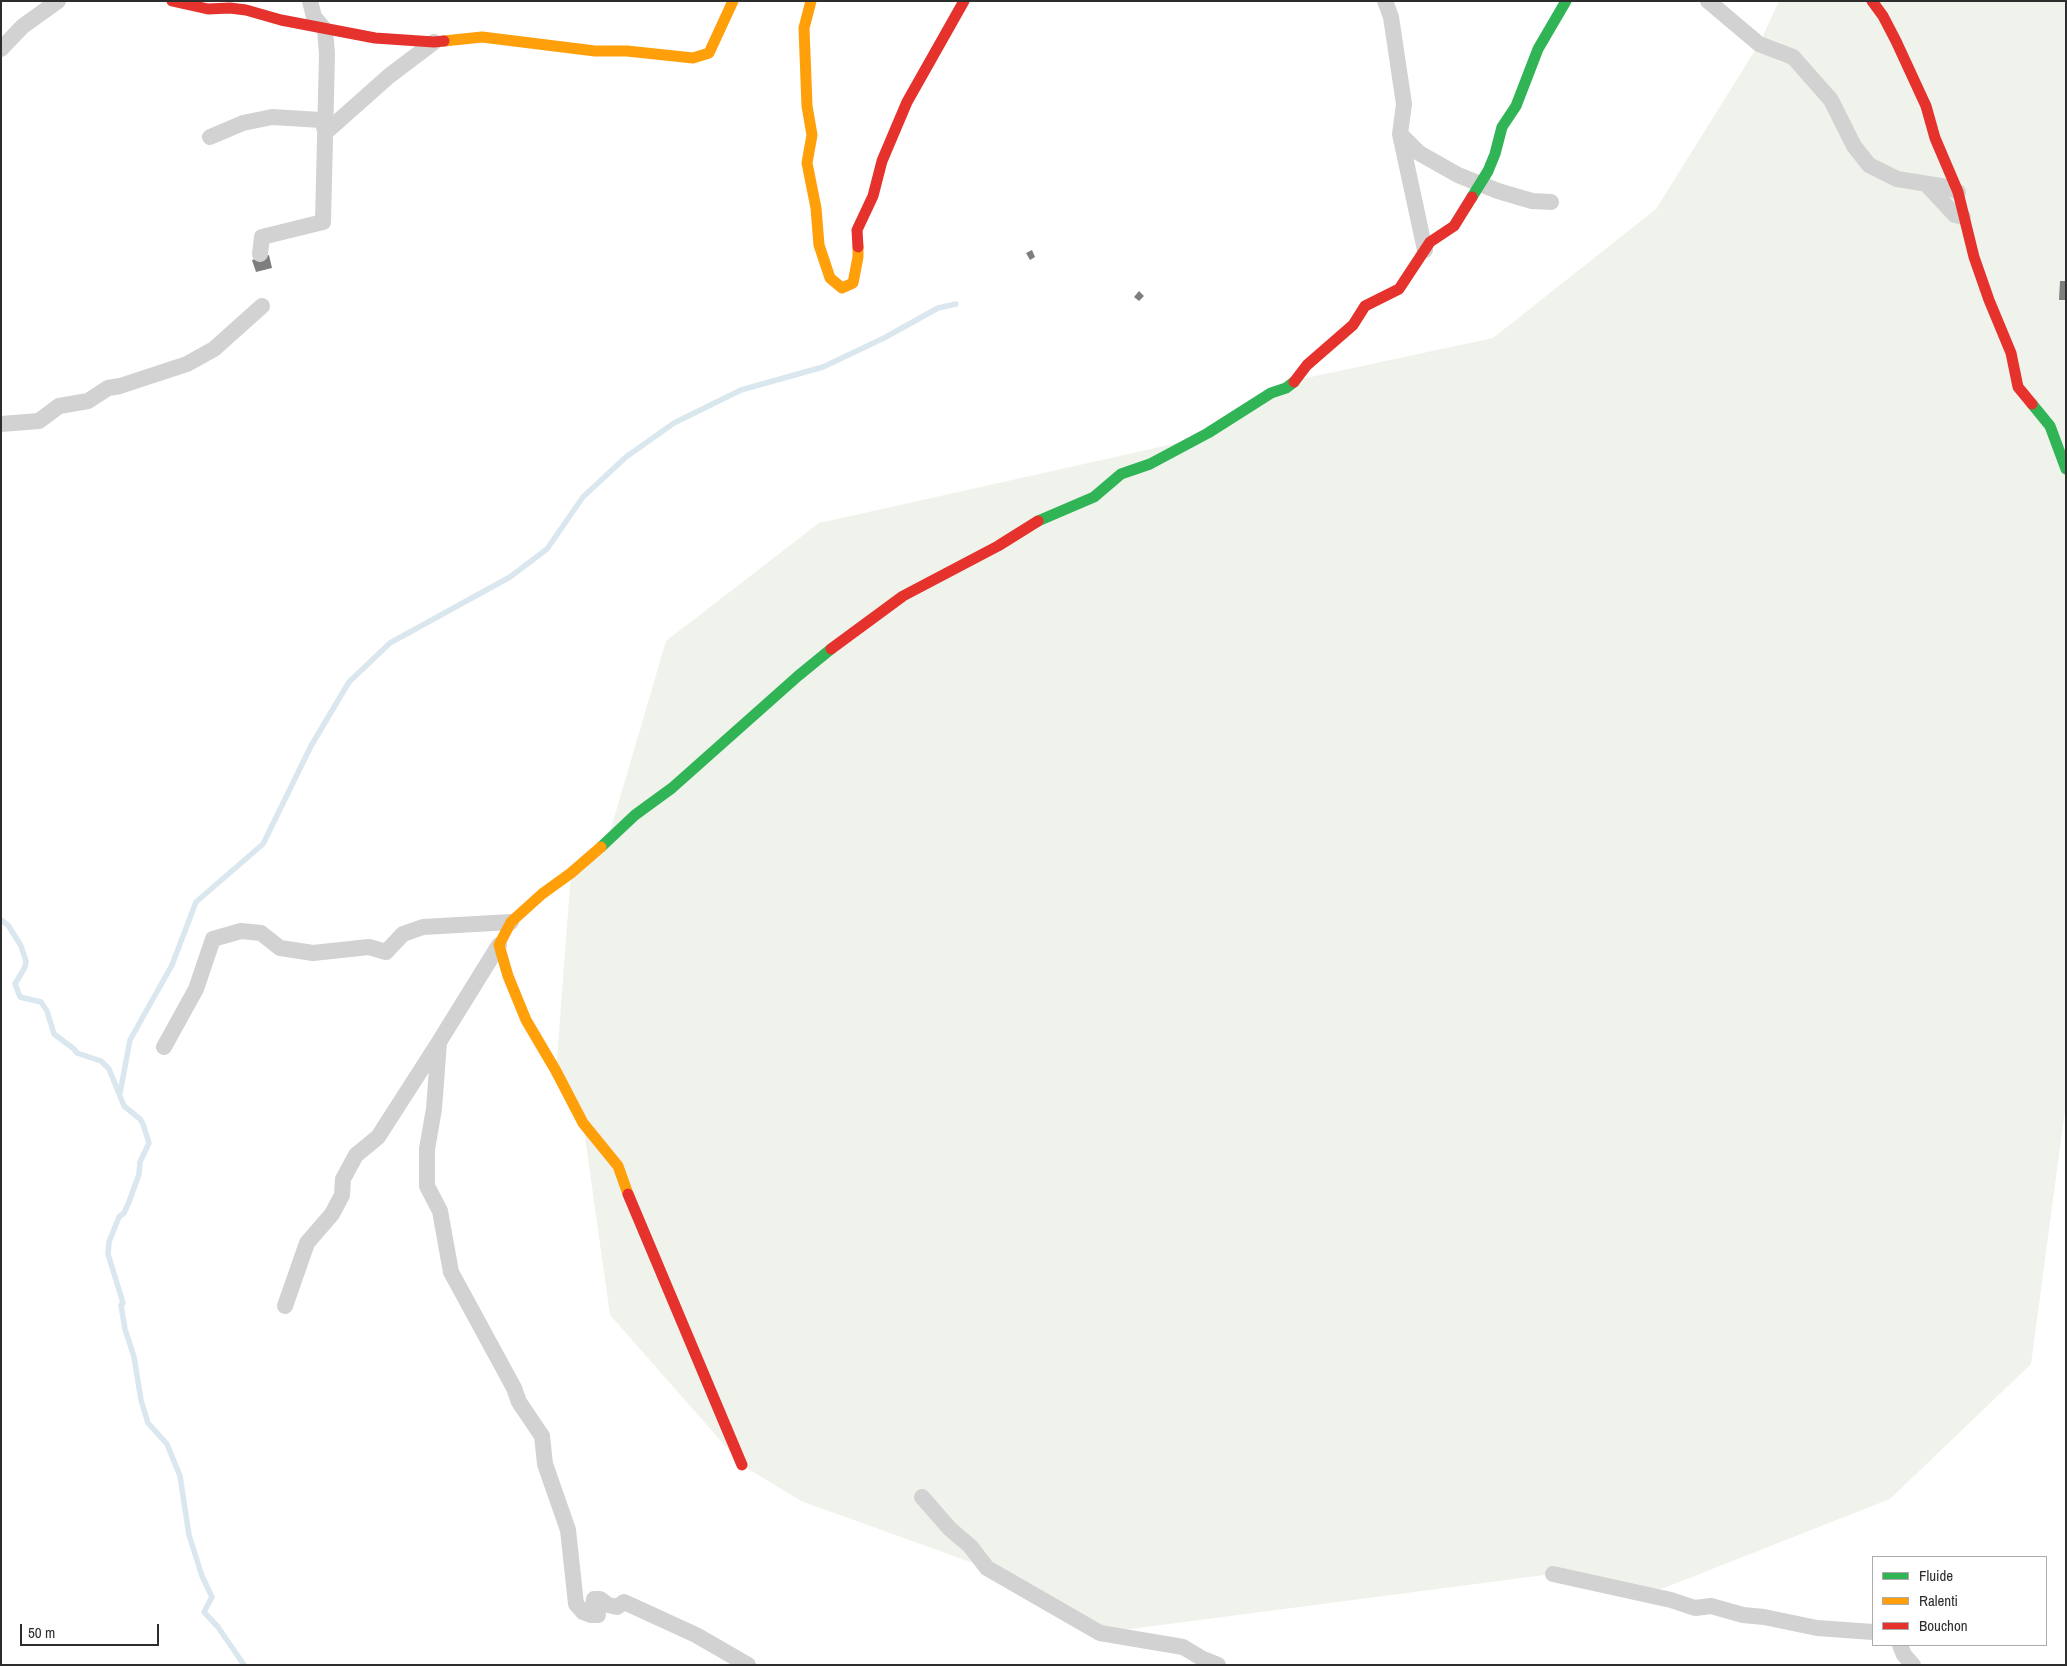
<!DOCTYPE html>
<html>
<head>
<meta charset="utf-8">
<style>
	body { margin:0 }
	#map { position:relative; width:2067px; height:1666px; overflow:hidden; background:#fff; font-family:"Archivo Narrow",sans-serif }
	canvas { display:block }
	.frame { position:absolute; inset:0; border:2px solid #2d2d2d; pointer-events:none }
	.legend { position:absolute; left:1872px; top:1556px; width:175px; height:90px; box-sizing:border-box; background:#fff; border:1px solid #ababab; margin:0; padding:6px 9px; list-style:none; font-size:15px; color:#2d2d2d }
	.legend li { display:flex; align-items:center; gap:10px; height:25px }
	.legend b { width:25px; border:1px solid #ababab }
	.scale { position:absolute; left:20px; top:1624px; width:139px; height:22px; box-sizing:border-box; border:2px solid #2d2d2d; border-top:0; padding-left:6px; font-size:15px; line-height:18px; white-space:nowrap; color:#2d2d2d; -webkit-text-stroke:4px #fff; paint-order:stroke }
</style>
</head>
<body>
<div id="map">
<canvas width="2067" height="1666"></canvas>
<div class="frame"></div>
<ul class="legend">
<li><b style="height:6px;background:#30b455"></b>Fluide</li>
<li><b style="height:6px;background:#ff9f0a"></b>Ralenti</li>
<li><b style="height:6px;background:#e5322d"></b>Bouchon</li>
</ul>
<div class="scale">50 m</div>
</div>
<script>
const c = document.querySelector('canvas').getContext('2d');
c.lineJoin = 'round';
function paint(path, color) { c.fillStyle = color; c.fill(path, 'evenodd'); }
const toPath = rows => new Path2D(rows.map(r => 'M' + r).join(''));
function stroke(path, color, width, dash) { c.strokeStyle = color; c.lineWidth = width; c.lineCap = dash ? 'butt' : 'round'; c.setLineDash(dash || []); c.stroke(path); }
paint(toPath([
	[1779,1,2066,1,2066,1103,2031,1364,1890,1499,1646,1595,1552,1574,1100,1633,987,1568,801,1501,742,1465,610,1315,583,1123,556,1071,571,873,607,842,666,641,819,523,1196,439,1297,380,1493,338,1656,209,1759,44]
]), '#f0f3ec');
stroke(toPath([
	[1,920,8,925,21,946,26,961,25,967,15,984,20,997,41,1002,47,1011,54,1034,74,1049,77,1053,101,1061,109,1069,124,1106,140,1119,143,1124,149,1143,140,1162,139,1174,129,1202,124,1213,119,1217,109,1242,108,1254,123,1303,121,1305,125,1329,134,1357,141,1400,148,1423,167,1444,180,1476,189,1535,202,1576,212,1597,204,1612,218,1627,244,1665],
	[120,1093,130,1040,172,965,196,902,263,844,311,746,349,682,390,643,510,577,547,549,583,497,626,457,674,423,741,390,823,367,884,338,938,308,956,304]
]), '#dae7ee', 5.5);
paint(toPath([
	[1032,250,1035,257,1030,260,1026,253],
	[269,255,272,268,256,272,252,260],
	[2060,281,2066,281,2066,300,2059,300],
	[1139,291,1144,296,1139,301,1134,297]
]), '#7e7e7e');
stroke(toPath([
	[1385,1,1391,17,1404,104,1400,134,1425,250],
	[1708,1,1759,44,1793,57,1831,100,1854,146,1869,165,1897,179,1947,187,1958,192],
	[1,49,23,26,58,1],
	[1400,134,1419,153,1458,175,1498,191,1532,201,1551,202],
	[210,137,243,123,272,117,321,120,326,132,389,76,434,42],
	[1927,185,1955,215,1963,217],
	[260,254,262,237,323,222,327,54,325,30,314,17,310,1],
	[1,424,39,421,59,406,88,401,108,388,120,386,187,364,214,349,262,306],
	[499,945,439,1042,434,1109,427,1149,427,1186,440,1211,451,1272,514,1388,519,1402,542,1436,545,1464,568,1530,576,1604,583,1612,591,1615,598,1615,593,1606,594,1599,600,1599,608,1605,617,1607,624,1602,696,1635,748,1665],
	[164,1047,196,989,213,939,241,931,261,933,280,948,313,953,369,947,386,952,403,934,423,927,511,922],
	[285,1306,307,1243,332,1214,342,1195,343,1179,356,1155,378,1137,439,1042],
	[922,1497,950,1529,970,1546,987,1568,1100,1633,1183,1647,1203,1659,1218,1665],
	[1553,1574,1671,1600,1695,1608,1711,1606,1743,1615,1764,1617,1817,1628,1873,1632],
	[1900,1645,1904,1655,1913,1665]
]), '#d2d2d2', 16);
stroke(toPath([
	[1472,197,1488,171,1495,154,1502,127,1516,106,1538,49,1566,1],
	[2032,404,2050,426,2066,469],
	[1038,521,1094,497,1121,474,1150,464,1208,433,1271,393,1286,388,1294,382],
	[601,847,635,815,672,788,798,676,831,649]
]), '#30b455', 11);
stroke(toPath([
	[811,1,804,28,807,106,812,135,807,163,816,208,819,245,830,278,842,288,853,283,858,257,858,247],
	[444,41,482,37,595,51,627,51,693,58,709,53,733,1],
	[601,847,571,873,542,894,511,922,499,945,508,976,526,1020,556,1071,583,1123,618,1166,628,1194]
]), '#ff9f0a', 11);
stroke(toPath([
	[172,1,208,9,230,8,246,10,281,20,375,38,434,42,444,41],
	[1872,1,1883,16,1896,41,1926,106,1935,138,1958,192,1974,257,1989,300,2011,353,2018,387,2032,404],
	[858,247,857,230,873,196,882,161,907,102,964,1],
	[1294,382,1307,365,1353,325,1365,306,1399,289,1430,242,1454,226,1472,197],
	[831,649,903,596,998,546,1038,521],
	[628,1194,742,1465]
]), '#e5322d', 11);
</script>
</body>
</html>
